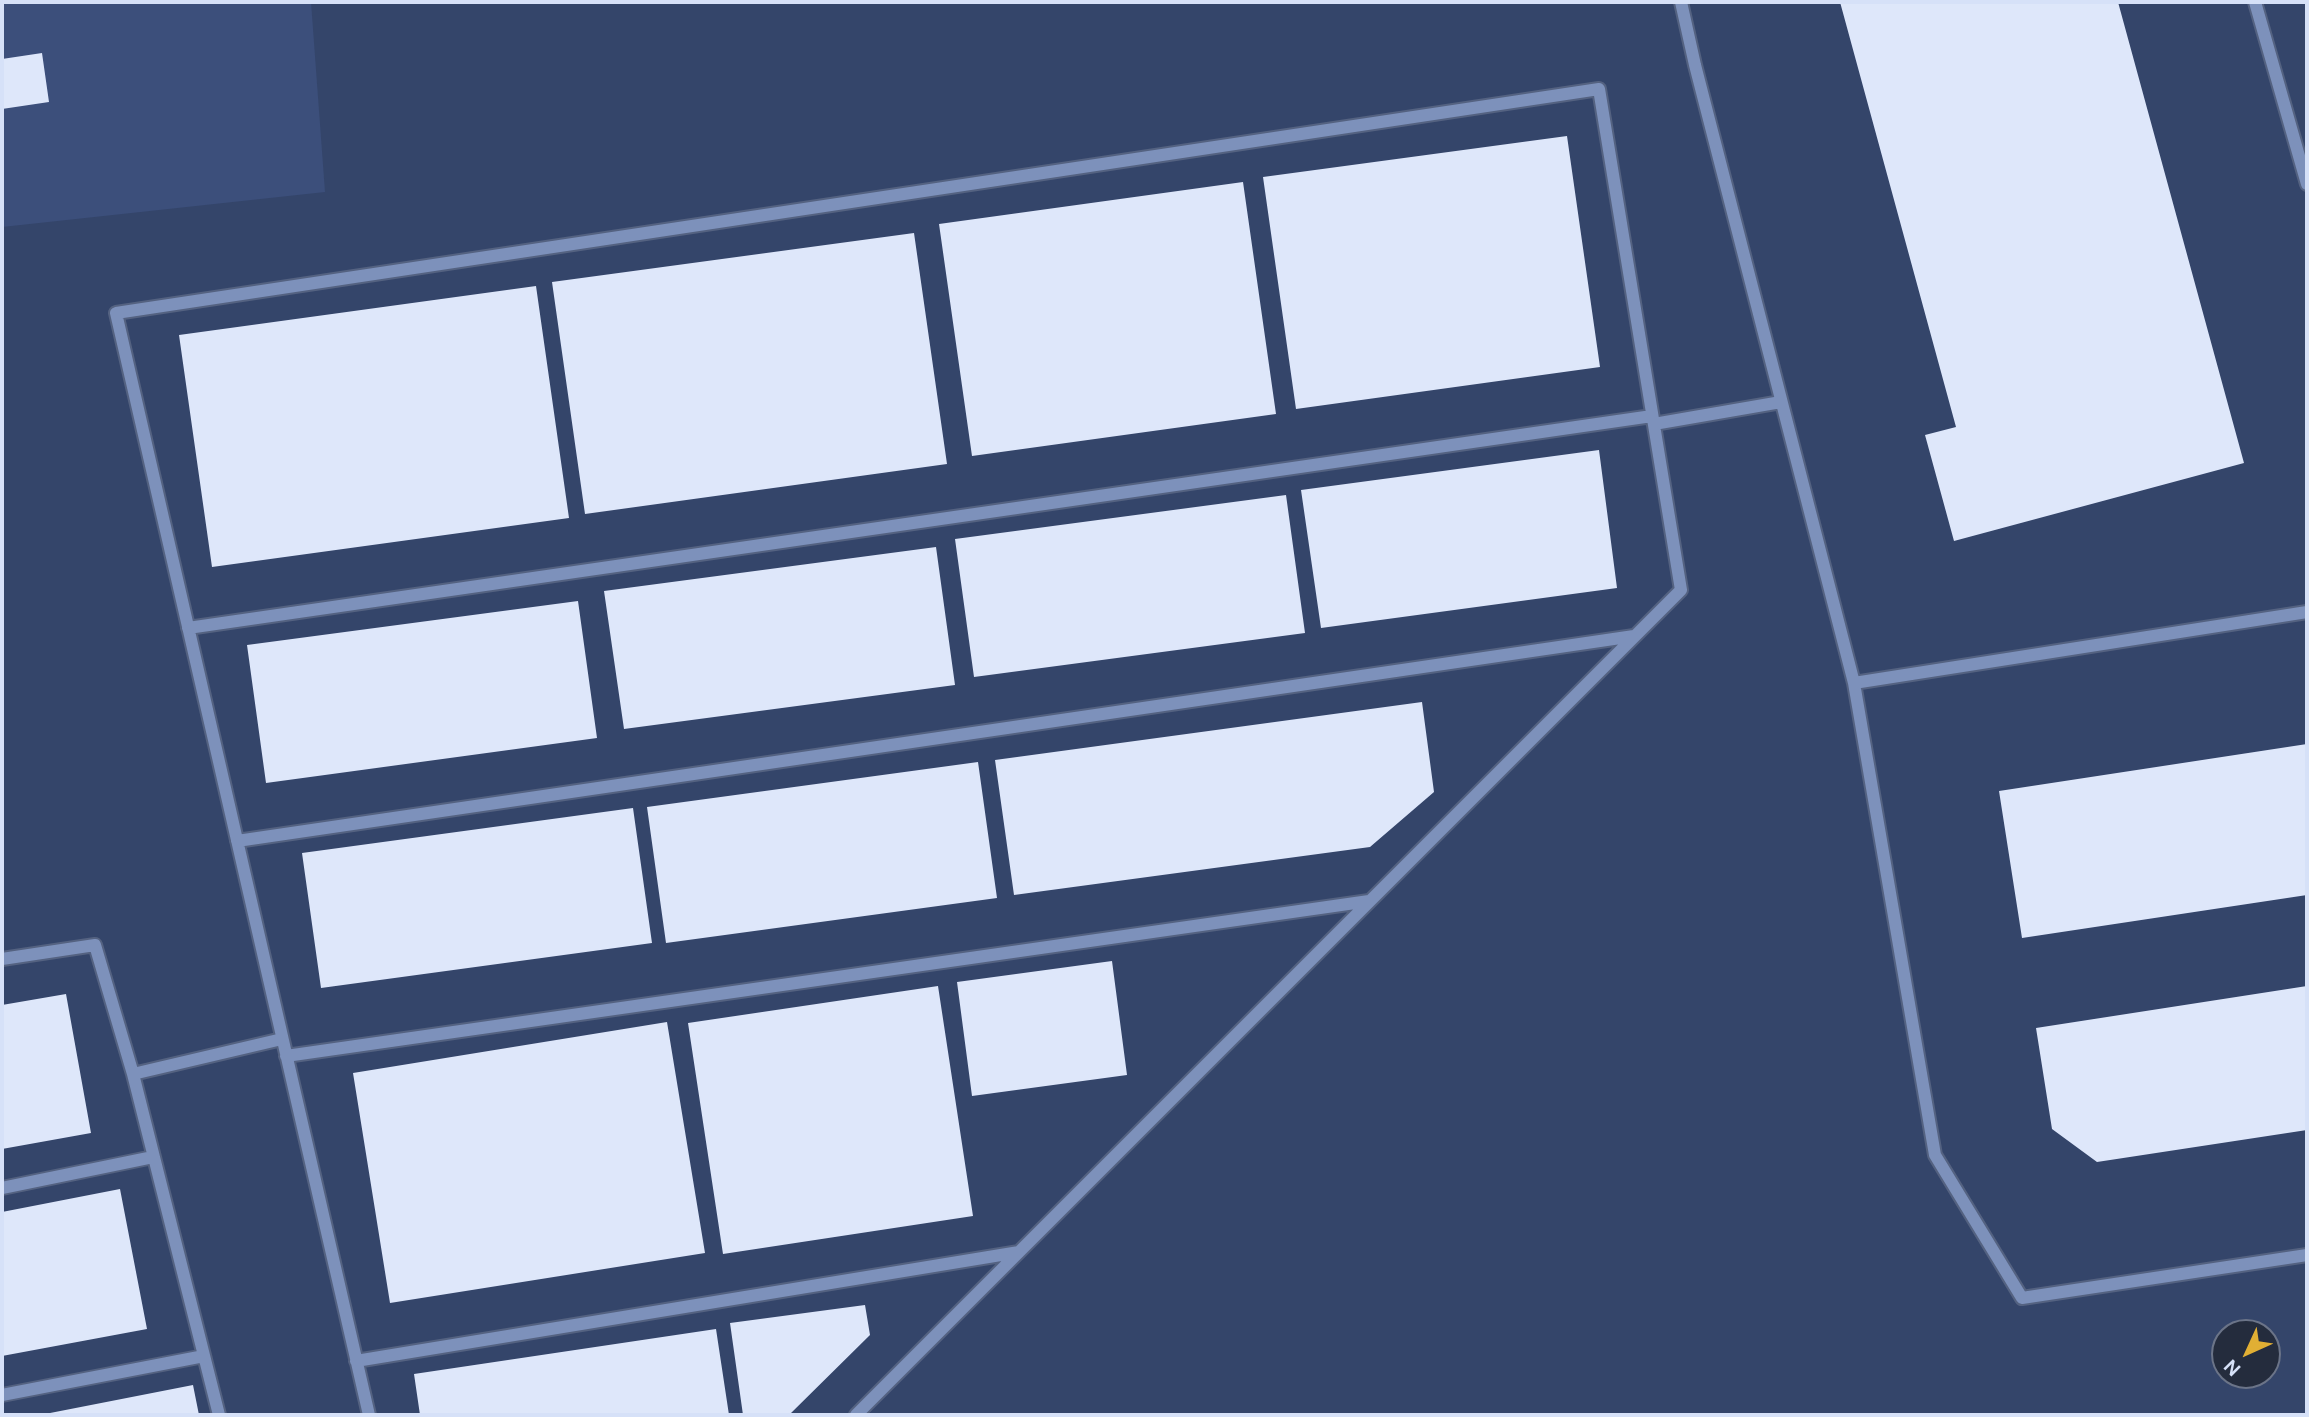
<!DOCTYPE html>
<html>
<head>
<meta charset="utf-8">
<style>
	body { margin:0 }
	#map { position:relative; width:2309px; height:1417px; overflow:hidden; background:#34456a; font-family:"DM Sans",sans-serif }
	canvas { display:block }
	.frame { position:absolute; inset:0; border:4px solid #d6e1f8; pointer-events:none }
	.north { position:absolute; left:2211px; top:1319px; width:70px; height:70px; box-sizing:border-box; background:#242c3d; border:2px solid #6b7488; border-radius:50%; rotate:225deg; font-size:19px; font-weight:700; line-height:28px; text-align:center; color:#d6e1f8 }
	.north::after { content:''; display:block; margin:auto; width:24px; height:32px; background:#e1af34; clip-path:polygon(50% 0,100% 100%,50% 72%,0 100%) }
</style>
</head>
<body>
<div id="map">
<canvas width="2309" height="1417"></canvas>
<div class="frame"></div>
<div class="north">N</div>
</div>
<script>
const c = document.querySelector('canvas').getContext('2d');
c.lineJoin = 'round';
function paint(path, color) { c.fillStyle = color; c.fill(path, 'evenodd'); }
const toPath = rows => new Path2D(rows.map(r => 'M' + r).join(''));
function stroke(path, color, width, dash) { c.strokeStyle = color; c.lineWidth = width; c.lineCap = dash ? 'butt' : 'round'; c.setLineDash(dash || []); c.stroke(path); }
paint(toPath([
	[2,2,311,2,325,192,2,227]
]), '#3c4f7b');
paint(toPath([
	[1840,2,2118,2,2244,463,1954,541,1925,435,1956,427],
	[42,53,49,102,2,109,2,59],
	[1567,136,1600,367,1296,409,1263,177],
	[1243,182,1276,414,972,456,939,224],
	[914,233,947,464,585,514,552,282],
	[536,286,569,518,212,567,179,335],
	[1599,450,1617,588,1321,628,1301,490],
	[1286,495,1305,633,974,677,955,539],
	[936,547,955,685,624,729,604,591],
	[578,601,597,738,266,783,247,645],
	[1422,702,1434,792,1370,847,1014,895,995,760],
	[2307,744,2307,895,2022,938,1999,791],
	[978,762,997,898,666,943,647,807],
	[633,808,652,943,321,988,302,853],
	[1112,961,1127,1075,972,1096,957,982],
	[938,986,973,1216,723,1254,688,1023],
	[2307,986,2307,1130,2097,1162,2052,1129,2036,1028],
	[66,994,91,1133,2,1149,2,1005],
	[667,1022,705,1253,390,1303,353,1073],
	[120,1189,147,1329,2,1356,2,1212],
	[865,1305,870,1335,789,1415,743,1415,730,1323],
	[716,1329,729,1415,420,1415,414,1374],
	[193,1385,199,1415,45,1415,45,1414]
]), '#dee7fa');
const minor = toPath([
	[1681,2,1695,65,1854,683,1935,1155,2022,1298,2307,1255],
	[2255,2,2307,184],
	[1654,424,1781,402],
	[188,628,1652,416],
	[1854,683,2307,612],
	[237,841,1634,636],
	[2,959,95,945,133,1074,219,1415],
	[286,1056,1369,901],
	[133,1074,282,1039],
	[2,1188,153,1157],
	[356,1361,1019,1252],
	[2,1395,204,1356],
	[369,1415,116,313,1599,89,1681,590,856,1415]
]);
stroke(minor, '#546281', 16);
stroke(minor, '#7d91bb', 12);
</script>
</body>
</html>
